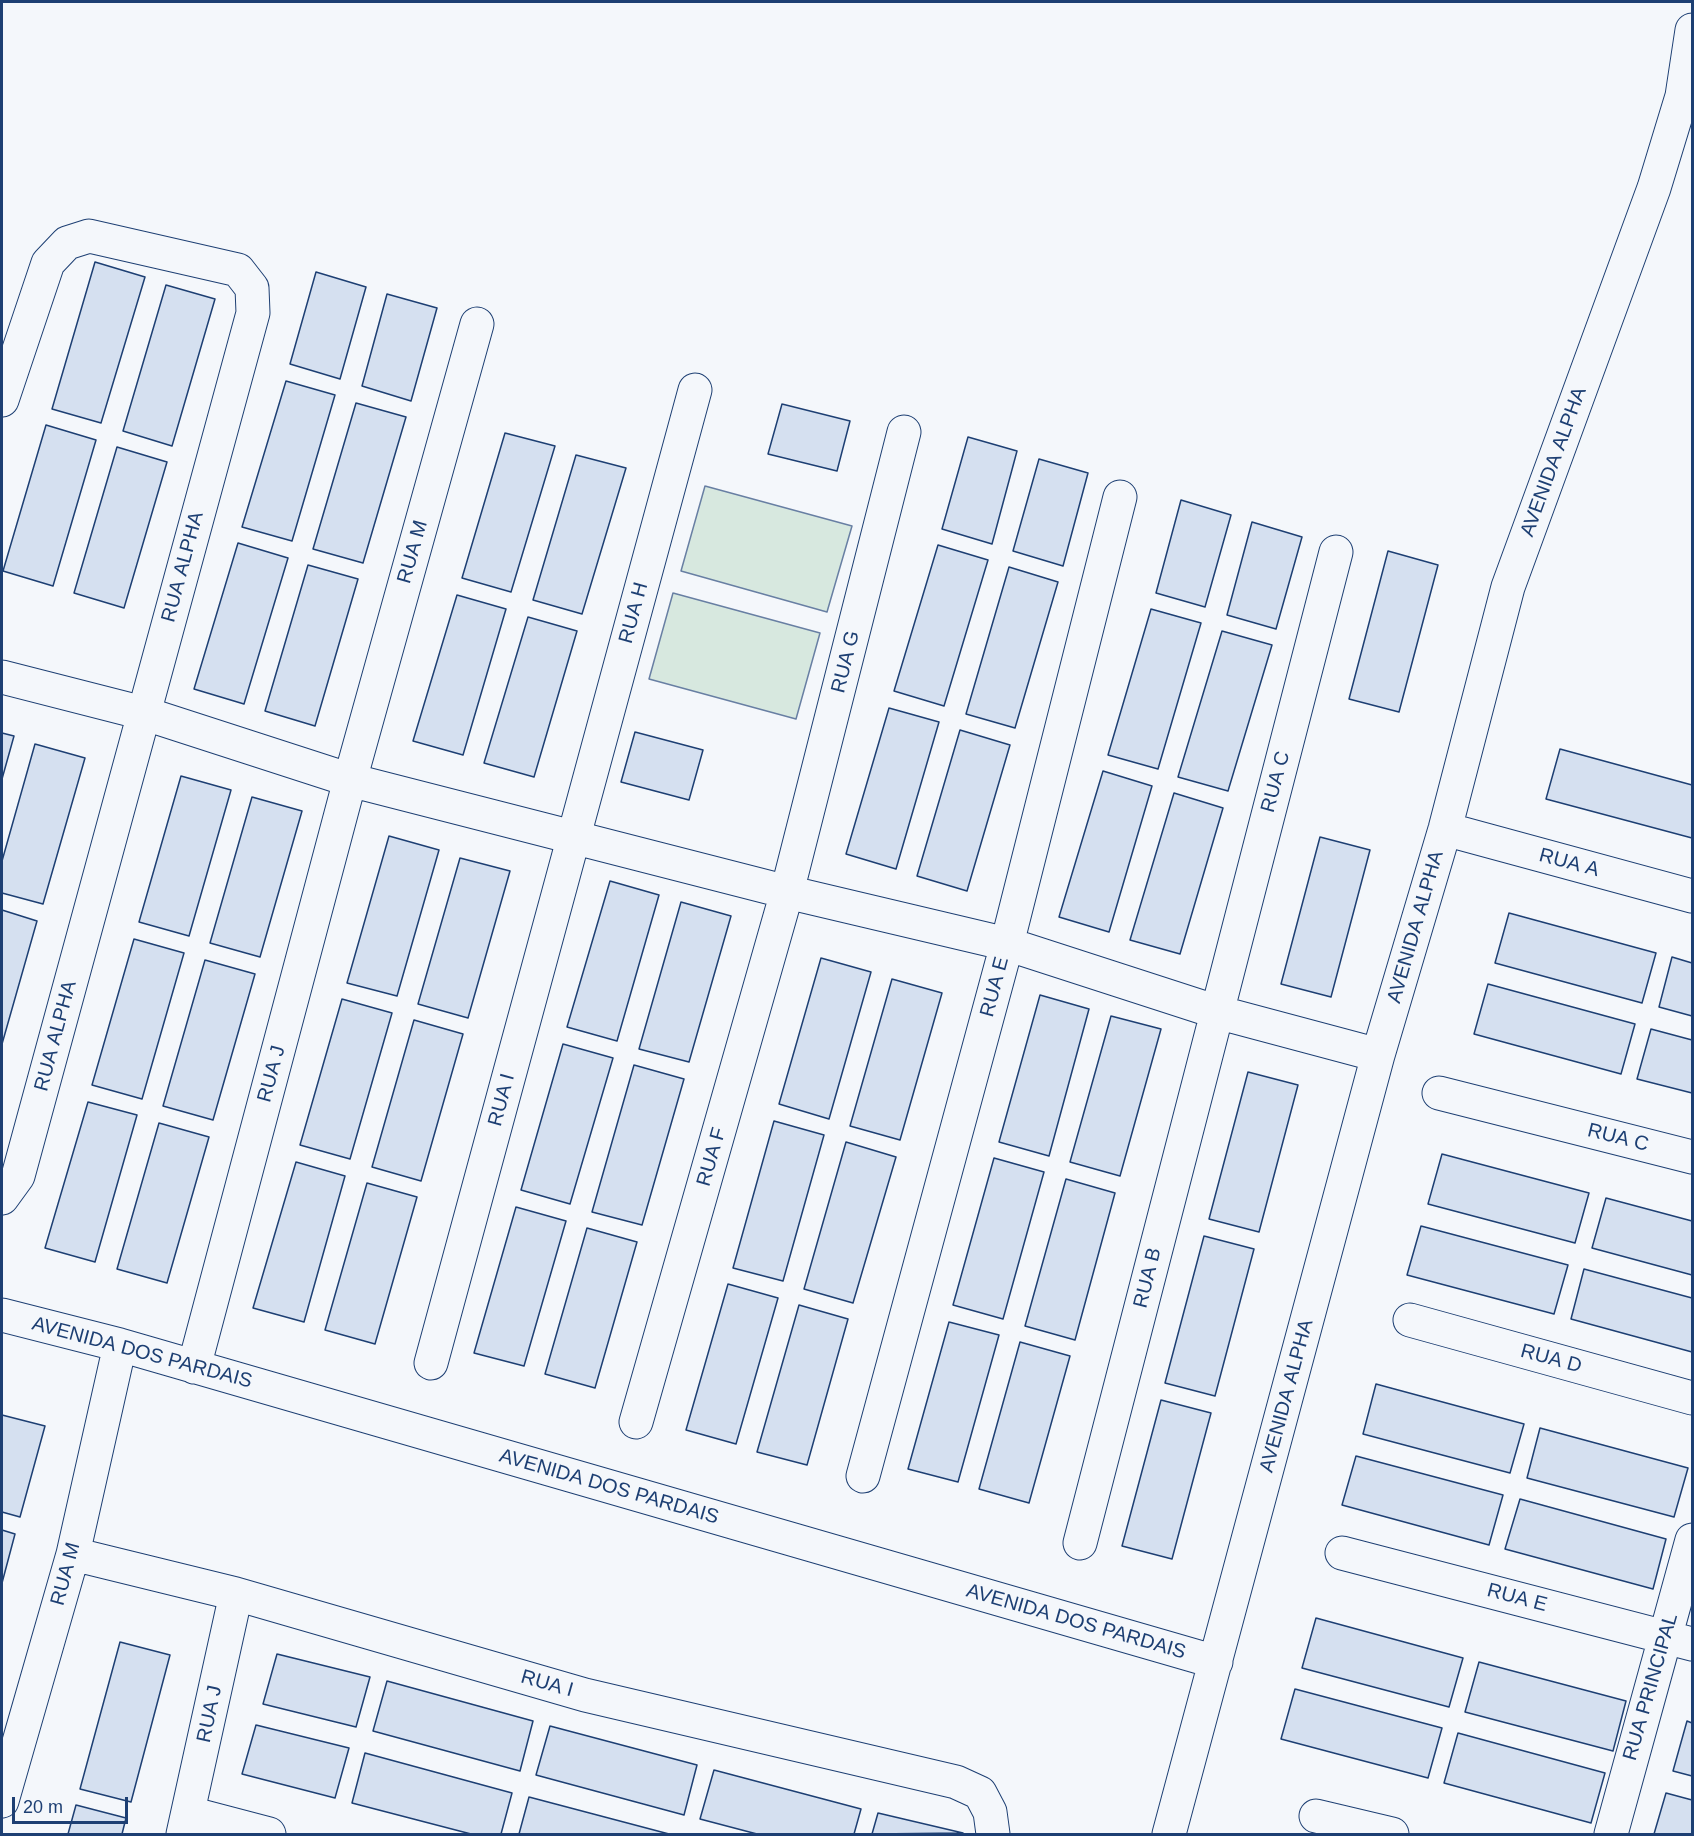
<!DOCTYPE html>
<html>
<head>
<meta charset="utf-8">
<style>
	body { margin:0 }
	#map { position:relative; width:1694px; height:1836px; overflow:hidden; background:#f4f7fb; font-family:Helvetica,sans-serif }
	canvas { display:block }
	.frame { position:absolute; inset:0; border:3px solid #1d3f73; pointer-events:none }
	.scale { position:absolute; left:12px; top:1797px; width:116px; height:27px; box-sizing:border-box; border:3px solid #1d3f73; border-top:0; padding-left:8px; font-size:18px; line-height:21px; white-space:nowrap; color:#1d3f73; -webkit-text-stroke:4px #f4f7fb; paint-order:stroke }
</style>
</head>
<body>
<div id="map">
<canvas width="1694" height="1836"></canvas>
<div class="frame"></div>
<div class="scale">20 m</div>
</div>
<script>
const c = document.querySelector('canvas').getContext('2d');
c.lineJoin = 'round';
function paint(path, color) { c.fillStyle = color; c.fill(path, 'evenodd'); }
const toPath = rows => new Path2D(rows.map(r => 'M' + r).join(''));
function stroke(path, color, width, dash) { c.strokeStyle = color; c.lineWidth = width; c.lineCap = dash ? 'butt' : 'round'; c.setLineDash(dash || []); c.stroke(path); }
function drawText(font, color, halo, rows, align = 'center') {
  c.font = font + ' Helvetica,sans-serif'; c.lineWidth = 4.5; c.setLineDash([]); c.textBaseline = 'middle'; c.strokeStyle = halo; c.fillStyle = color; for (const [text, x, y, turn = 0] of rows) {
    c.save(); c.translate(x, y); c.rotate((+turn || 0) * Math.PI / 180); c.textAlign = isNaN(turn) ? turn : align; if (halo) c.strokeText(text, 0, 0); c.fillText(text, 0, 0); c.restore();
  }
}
const green = toPath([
	[705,486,852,526,827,612,681,571,705,486],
	[673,593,820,633,796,719,649,679,673,593]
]);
paint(green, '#d7e8df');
stroke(green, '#687fa3', 1.5);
const building = toPath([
	[95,262,145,277,101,423,52,409,95,262],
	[316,272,366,287,340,379,290,364,316,272],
	[166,285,215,299,172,446,123,431,166,285],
	[387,294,437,308,411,401,362,386,387,294],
	[286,381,335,395,292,541,242,527,286,381],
	[356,403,406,417,363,563,313,549,356,403],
	[782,404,850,421,837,471,768,454,782,404],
	[46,425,96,440,53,586,3,571,46,425],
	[505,433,555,446,511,592,462,578,505,433],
	[968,437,1017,451,992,544,942,529,968,437],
	[117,447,167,462,124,608,74,593,117,447],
	[576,455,626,468,582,614,533,600,576,455],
	[1039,459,1088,473,1063,566,1013,551,1039,459],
	[1181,500,1231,515,1205,607,1156,593,1181,500],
	[1252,522,1302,537,1276,629,1227,615,1252,522],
	[238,543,288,558,244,704,194,689,238,543],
	[938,545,988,560,944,706,894,691,938,545],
	[1388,551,1438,565,1399,712,1349,699,1388,551],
	[308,565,358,579,315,726,265,711,308,565],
	[1009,567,1058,582,1015,728,966,714,1009,567],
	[457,595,506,609,463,755,413,741,457,595],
	[1151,609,1201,623,1158,769,1108,755,1151,609],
	[528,617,577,631,534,777,484,763,528,617],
	[1222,631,1272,645,1228,791,1178,777,1222,631],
	[889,708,939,722,896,869,846,854,889,708],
	[960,730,1010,745,967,891,917,876,960,730],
	[635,732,703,750,689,800,621,782,635,732],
	[2,733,14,736,2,779,2,733],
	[35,744,85,758,43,904,2,893,2,861,35,744],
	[1560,749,1692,785,1692,838,1546,799,1560,749],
	[1103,771,1152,786,1109,932,1059,917,1103,771],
	[181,776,231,790,189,936,139,922,181,776],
	[1174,793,1223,808,1180,954,1130,940,1174,793],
	[252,797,302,811,260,957,210,943,252,797],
	[389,836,439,850,397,996,347,983,389,836],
	[1320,837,1370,850,1331,997,1281,984,1320,837],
	[460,858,510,871,468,1018,418,1004,460,858],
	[610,881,659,895,617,1041,567,1027,610,881],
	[681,902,731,916,689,1062,639,1049,681,902],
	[2,910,37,921,2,1044,2,910],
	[1509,913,1656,953,1642,1003,1495,963,1509,913],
	[134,939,184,953,142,1099,92,1085,134,939],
	[1672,957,1692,963,1692,1016,1659,1007,1672,957],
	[821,958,871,972,829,1119,779,1104,821,958],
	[205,960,255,974,213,1120,163,1106,205,960],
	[892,979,942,993,900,1140,850,1126,892,979],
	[1488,984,1635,1024,1621,1074,1474,1034,1488,984],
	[1040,995,1089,1009,1049,1156,999,1142,1040,995],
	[342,999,392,1013,350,1159,300,1145,342,999],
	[1111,1016,1161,1029,1120,1176,1070,1162,1111,1016],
	[414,1020,463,1034,421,1181,372,1167,414,1020],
	[1651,1029,1692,1040,1692,1093,1637,1079,1651,1029],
	[563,1044,613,1058,570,1204,521,1190,563,1044],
	[634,1065,684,1079,642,1225,592,1212,634,1065],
	[1248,1072,1298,1085,1259,1232,1209,1219,1248,1072],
	[88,1102,137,1115,95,1262,45,1248,88,1102],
	[774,1121,824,1135,783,1281,733,1268,774,1121],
	[159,1123,209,1137,167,1283,117,1269,159,1123],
	[846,1142,896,1157,853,1303,804,1289,846,1142],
	[1442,1154,1589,1193,1575,1243,1428,1204,1442,1154],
	[994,1158,1044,1172,1003,1319,953,1305,994,1158],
	[296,1162,345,1176,304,1322,253,1308,296,1162],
	[1066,1179,1115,1193,1075,1340,1025,1326,1066,1179],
	[367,1183,417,1197,375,1344,325,1330,367,1183],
	[1606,1198,1692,1221,1692,1275,1592,1248,1606,1198],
	[516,1207,566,1221,524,1366,474,1353,516,1207],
	[1421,1226,1568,1265,1554,1314,1407,1275,1421,1226],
	[587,1228,637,1242,595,1388,545,1374,587,1228],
	[1204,1236,1254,1249,1215,1396,1165,1383,1204,1236],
	[1584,1269,1692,1298,1692,1352,1571,1319,1584,1269],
	[728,1284,778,1298,736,1444,686,1430,728,1284],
	[799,1305,848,1319,807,1465,757,1452,799,1305],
	[949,1322,999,1335,958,1482,908,1469,949,1322],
	[1020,1342,1070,1356,1029,1503,979,1489,1020,1342],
	[1376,1384,1524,1424,1510,1473,1363,1434,1376,1384],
	[1161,1400,1211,1413,1172,1559,1122,1546,1161,1400],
	[2,1415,45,1426,20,1517,2,1512,2,1415],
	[1540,1428,1688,1468,1674,1517,1527,1478,1540,1428],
	[1356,1456,1503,1495,1489,1545,1342,1505,1356,1456],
	[1520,1499,1666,1539,1653,1589,1505,1549,1520,1499],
	[2,1530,15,1534,2,1583,2,1530],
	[1316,1618,1463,1658,1449,1707,1302,1668,1316,1618],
	[120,1642,170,1655,131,1802,80,1789,120,1642],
	[277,1654,370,1677,356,1727,263,1704,277,1654],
	[1479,1662,1626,1701,1613,1751,1465,1712,1479,1662],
	[387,1681,533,1721,520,1771,373,1731,387,1681],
	[1295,1689,1442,1728,1428,1778,1281,1739,1295,1689],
	[1687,1721,1692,1723,1692,1776,1673,1771,1687,1721],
	[256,1725,349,1748,335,1798,242,1774,256,1725],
	[550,1726,697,1765,684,1815,536,1775,550,1726],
	[1458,1733,1605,1773,1591,1823,1444,1783,1458,1733],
	[365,1753,512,1793,501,1834,471,1834,352,1803,365,1753],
	[714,1770,861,1809,854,1834,757,1834,700,1819,714,1770],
	[1666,1793,1692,1800,1692,1834,1654,1834,1666,1793],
	[529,1797,669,1834,519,1834,529,1797],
	[76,1805,126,1818,122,1834,68,1834,76,1805],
	[878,1813,963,1833,872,1834,878,1813]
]);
paint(building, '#d5e0f0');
stroke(building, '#1d3f73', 1.5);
const minor = toPath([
	[2,400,48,263,67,243,89,236,238,270,252,288,253,313,18,1176,2,1198],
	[2,677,143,713,350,780,787,892,1007,944,1217,1012,1378,1055],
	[1445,829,1692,896],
	[1439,1093,1692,1157],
	[2,1315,120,1345,1216,1662],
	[1410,1320,1692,1398],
	[431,1363,695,390],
	[194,1367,350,780,477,324],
	[636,1422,787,892,904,432],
	[863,1476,1007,944,1120,497],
	[1080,1543,1336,552],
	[1342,1553,1692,1644],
	[73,1554,236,1594,585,1695,956,1782,980,1793,990,1812,993,1834],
	[2,1801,73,1554,120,1345],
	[189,1813,269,1834],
	[1316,1816,1392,1834],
	[183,1834,236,1594],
	[1169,1834,1378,1055,1445,829,1508,587,1654,188,1682,96,1692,30],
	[1611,1834,1692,1540]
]);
stroke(minor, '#1d3f73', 35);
stroke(minor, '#f4f7fb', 33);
drawText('20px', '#1d3f73', '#f4f7fb', [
	["AVENIDA ALPHA",1554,462,-70],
	["RUA M",413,552,-74],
	["RUA ALPHA",183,567,-75],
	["RUA H",634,613,-75],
	["RUA G",846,662,-76],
	["RUA C",1276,782,-75],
	["RUA A",1569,863,15],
	["AVENIDA ALPHA",1416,927,-74],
	["RUA E",995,987,-75],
	["RUA ALPHA",56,1036,-75],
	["RUA J",272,1074,-75],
	["RUA I",502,1100,-75],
	["RUA C",1618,1138,14],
	["RUA F",712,1157,-74],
	["RUA B",1148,1278,-76],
	["AVENIDA DOS PARDAIS",142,1353,15],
	["RUA D",1551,1359,15],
	["AVENIDA ALPHA",1287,1396,-75],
	["AVENIDA DOS PARDAIS",609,1487,16],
	["RUA M",66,1574,-75],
	["RUA E",1517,1598,15],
	["AVENIDA DOS PARDAIS",1076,1622,16],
	["RUA I",547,1684,16],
	["RUA PRINCIPAL",1651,1687,-74],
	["RUA J",210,1714,-78]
]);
</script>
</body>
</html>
